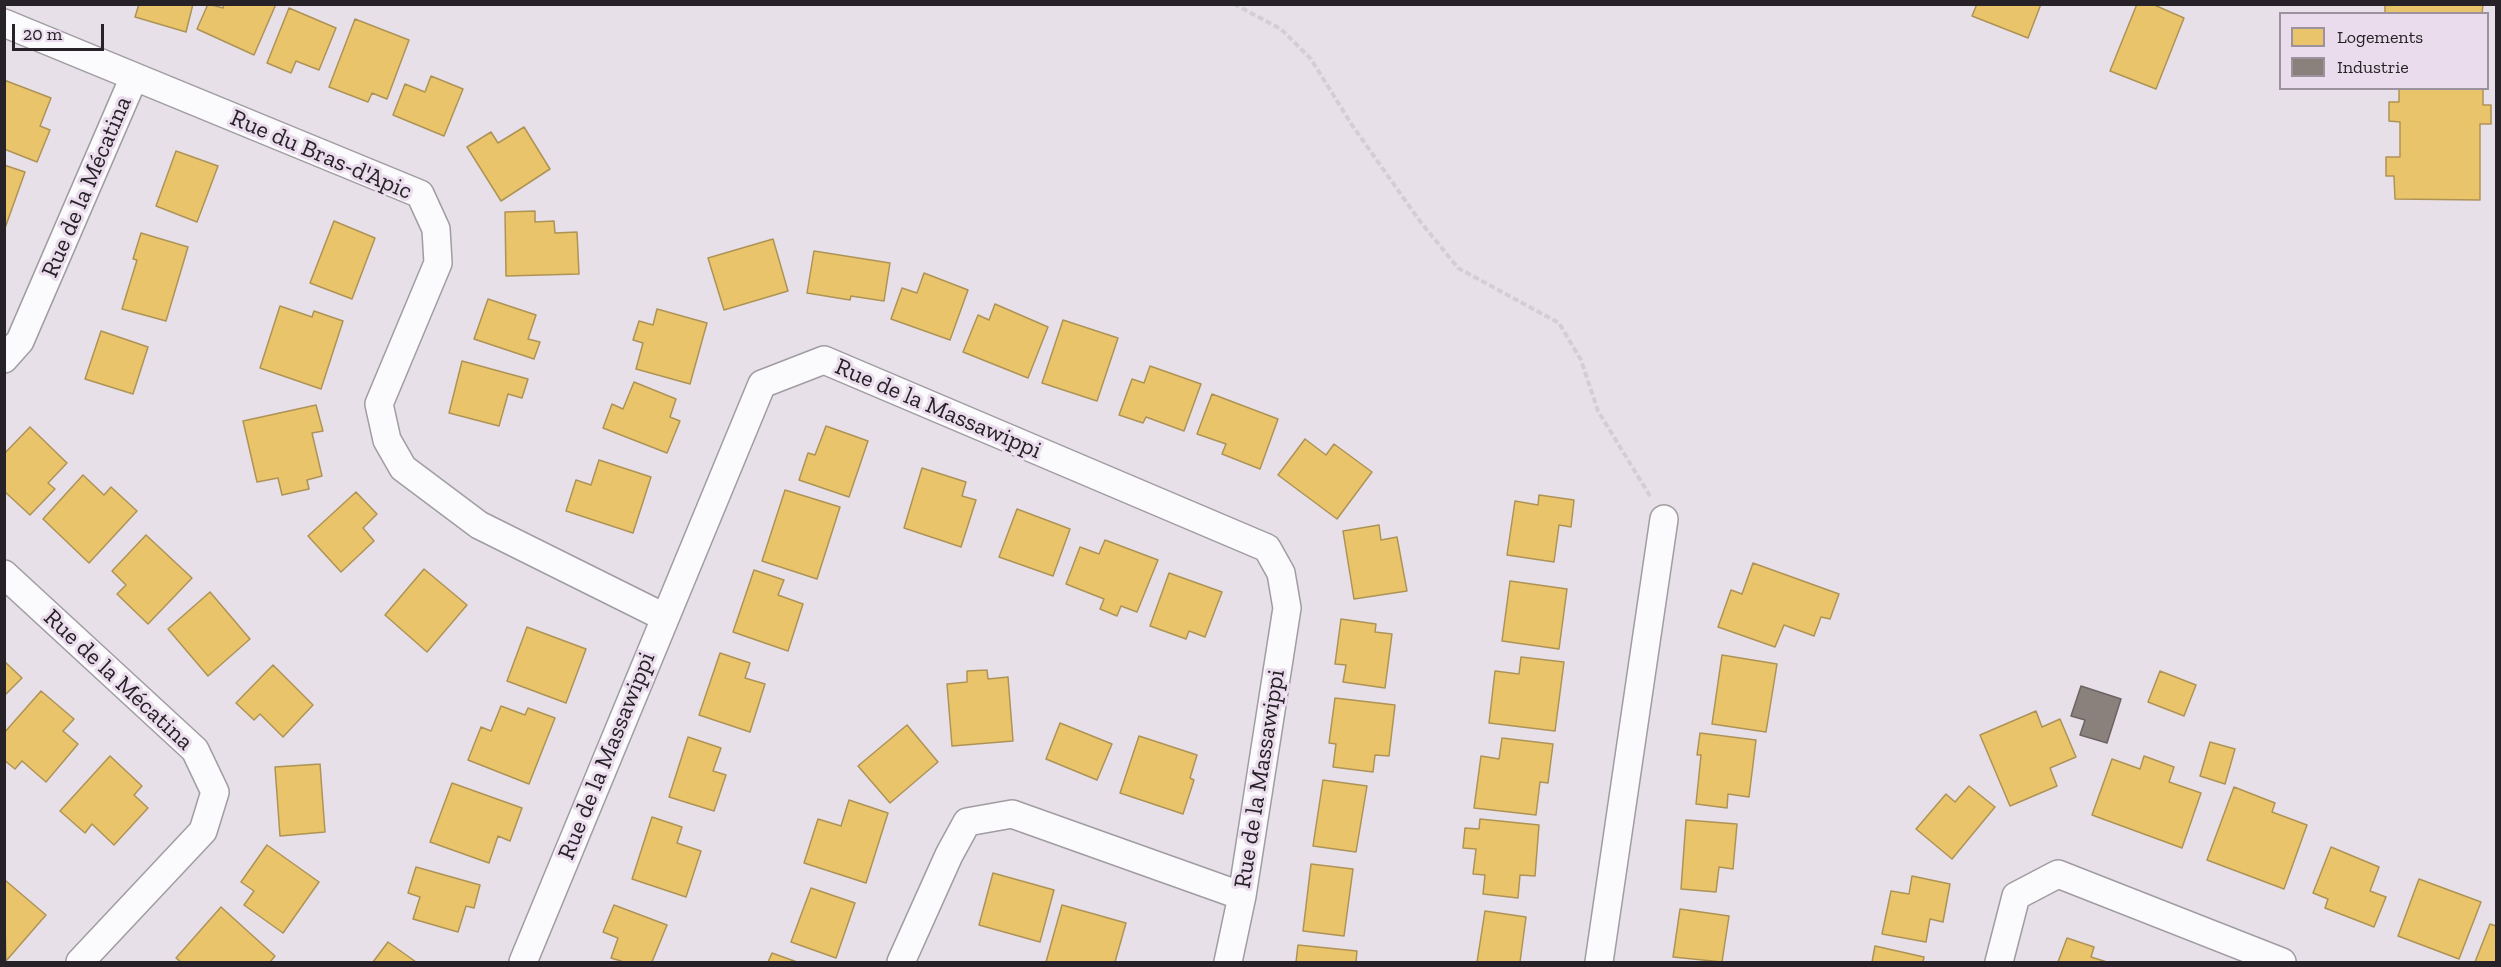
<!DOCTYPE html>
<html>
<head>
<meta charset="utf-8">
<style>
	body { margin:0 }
	#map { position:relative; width:2501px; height:967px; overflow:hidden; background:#e7e0e8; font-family:"Zilla Slab",serif }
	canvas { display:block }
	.frame { position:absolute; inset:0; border:6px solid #262227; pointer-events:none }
	.legend { position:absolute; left:2279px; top:12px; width:210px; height:78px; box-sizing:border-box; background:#eadcec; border:2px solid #9c929d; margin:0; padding:8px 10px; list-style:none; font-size:18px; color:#262227 }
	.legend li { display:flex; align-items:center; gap:12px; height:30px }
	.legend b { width:30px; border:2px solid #9c929d }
	.scale { position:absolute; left:12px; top:24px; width:92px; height:27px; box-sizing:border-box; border:3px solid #262227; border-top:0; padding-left:8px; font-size:18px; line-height:21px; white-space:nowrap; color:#262227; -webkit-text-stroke:4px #eadcec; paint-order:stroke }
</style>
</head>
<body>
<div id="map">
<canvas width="2501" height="967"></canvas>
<div class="frame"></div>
<ul class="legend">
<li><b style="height:16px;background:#e9c46a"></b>Logements</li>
<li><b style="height:16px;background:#8a817c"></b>Industrie</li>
</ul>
<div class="scale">20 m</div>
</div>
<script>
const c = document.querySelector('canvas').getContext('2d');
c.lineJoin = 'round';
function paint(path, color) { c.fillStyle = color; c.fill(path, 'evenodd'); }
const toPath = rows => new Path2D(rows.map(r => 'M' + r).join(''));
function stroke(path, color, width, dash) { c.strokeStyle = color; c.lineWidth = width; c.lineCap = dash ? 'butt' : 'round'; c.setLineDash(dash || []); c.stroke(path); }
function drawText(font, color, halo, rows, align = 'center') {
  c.font = font + ' "Zilla Slab",serif'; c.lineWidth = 6; c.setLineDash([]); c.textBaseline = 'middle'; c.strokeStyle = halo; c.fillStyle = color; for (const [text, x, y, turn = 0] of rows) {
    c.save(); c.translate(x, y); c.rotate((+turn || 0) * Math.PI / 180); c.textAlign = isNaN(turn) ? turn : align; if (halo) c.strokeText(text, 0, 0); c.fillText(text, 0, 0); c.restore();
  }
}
const homes = toPath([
	[139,4,193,4,186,32,135,17,139,4],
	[208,4,223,8,224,4,276,4,254,55,197,29,208,4],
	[1977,4,2041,4,2028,38,1972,16,1977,4],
	[2137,4,2152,4,2184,18,2156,89,2110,71,2137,4],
	[2385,4,2483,4,2482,14,2385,14,2385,4],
	[289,8,336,28,319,70,296,61,291,73,267,63,289,8],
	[355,19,409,40,387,99,372,93,368,102,329,87,355,19],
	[431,76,463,89,444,136,393,115,405,84,425,92,431,76],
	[4,80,51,98,40,126,50,130,37,162,4,149,4,80],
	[2399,88,2483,88,2483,105,2491,105,2491,124,2480,124,2480,200,2395,199,2394,176,2386,176,2386,157,2400,157,2400,122,2389,121,2389,102,2399,102,2399,88],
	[524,127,550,169,501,201,467,147,491,132,498,143,524,127],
	[176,151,218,166,197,222,156,206,176,151],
	[4,165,25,172,4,231,4,165],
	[535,211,535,222,554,221,555,233,577,232,579,274,506,276,505,212,535,211],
	[334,221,375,238,352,299,310,283,334,221],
	[141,233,188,247,166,321,122,309,137,260,133,259,141,233],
	[773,239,788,291,724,310,708,258,773,239],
	[814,251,890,263,884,301,851,296,850,300,807,293,814,251],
	[924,273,968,290,950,340,891,319,902,288,917,293,924,273],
	[488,299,536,315,528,339,540,342,534,359,474,339,488,299],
	[995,304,1048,327,1028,378,963,352,978,315,989,320,995,304],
	[280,306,312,317,314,311,343,321,321,389,260,368,280,306],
	[657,309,707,323,690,384,636,369,643,343,633,340,639,321,653,325,657,309],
	[1063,320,1118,338,1097,401,1042,383,1063,320],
	[101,331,148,347,133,394,85,379,101,331],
	[462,361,528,379,522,398,508,394,499,426,449,413,462,361],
	[1150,366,1201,384,1184,431,1146,417,1143,423,1119,415,1132,379,1144,383,1150,366],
	[634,382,676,399,670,417,680,421,667,453,603,428,612,404,623,409,634,382],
	[1212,394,1278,419,1260,469,1222,454,1226,444,1197,434,1212,394],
	[316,405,323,431,312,433,322,476,307,480,309,489,282,495,278,478,257,482,243,421,316,405],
	[826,426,868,441,849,497,799,480,808,453,815,455,826,426],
	[30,427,67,463,48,483,55,489,30,515,4,491,4,454,30,427],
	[1305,439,1326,455,1334,444,1372,472,1337,519,1278,475,1305,439],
	[599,460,651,477,633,533,566,511,576,480,591,485,599,460],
	[922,468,966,482,962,496,976,500,961,547,904,528,922,468],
	[83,475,104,495,111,487,137,511,89,563,43,519,83,475],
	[785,490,840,507,817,579,762,561,785,490],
	[356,492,377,514,363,528,374,541,341,572,308,536,356,492],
	[1539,495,1574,500,1571,527,1559,525,1554,562,1507,555,1515,501,1538,505,1539,495],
	[1017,509,1070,529,1053,576,999,557,1017,509],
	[1379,525,1381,540,1397,537,1407,591,1354,599,1343,531,1379,525],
	[146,535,192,578,148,624,117,594,126,585,112,571,146,535],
	[1105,540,1158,560,1137,612,1121,606,1117,616,1100,609,1104,599,1066,584,1080,547,1099,554,1105,540],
	[1753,563,1839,594,1830,619,1821,617,1814,636,1784,625,1775,647,1718,627,1731,590,1742,594,1753,563],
	[424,569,467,605,427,652,385,615,424,569],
	[754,570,784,580,778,595,803,604,788,651,733,632,754,570],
	[1169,573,1222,592,1205,637,1189,631,1186,639,1150,626,1169,573],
	[1510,581,1567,589,1559,649,1502,641,1510,581],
	[210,592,250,639,208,676,168,629,210,592],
	[1341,619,1376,624,1375,632,1392,634,1385,688,1343,682,1346,665,1335,664,1341,619],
	[527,627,586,649,566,703,507,681,527,627],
	[720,653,750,663,745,678,765,684,750,732,699,715,720,653],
	[1722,655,1777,664,1766,732,1712,724,1722,655],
	[1521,657,1564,662,1555,731,1489,723,1495,671,1519,674,1521,657],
	[4,661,22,678,4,696,4,661],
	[273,665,313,705,283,737,260,714,254,720,236,703,273,665],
	[987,670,988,679,1008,677,1013,741,952,746,947,684,967,682,967,671,987,670],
	[2160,671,2196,685,2184,716,2148,702,2160,671],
	[41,691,74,719,63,731,78,744,46,782,22,761,15,769,4,760,4,733,41,691],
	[1335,698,1395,705,1389,756,1375,755,1373,772,1333,767,1336,744,1329,743,1335,698],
	[501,706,525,715,528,708,555,718,529,784,468,760,481,727,491,731,501,706],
	[2036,711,2042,727,2060,719,2076,757,2050,768,2057,786,2010,806,1980,735,2036,711],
	[1060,723,1112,744,1097,780,1046,759,1060,723],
	[907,725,938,762,890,803,858,766,907,725],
	[1700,733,1756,740,1749,797,1728,794,1727,808,1696,804,1701,755,1697,755,1700,733],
	[1139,736,1197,755,1190,778,1194,780,1183,814,1120,793,1139,736],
	[688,737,721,748,713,771,726,775,714,811,669,797,688,737],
	[1502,738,1553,744,1548,783,1540,782,1536,815,1474,808,1481,756,1499,759,1502,738],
	[2210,742,2235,749,2225,784,2200,776,2210,742],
	[110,756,142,786,134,795,148,808,114,845,92,824,85,833,60,811,110,756],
	[2144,756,2174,767,2169,782,2201,793,2182,848,2092,815,2112,759,2140,769,2144,756],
	[320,764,325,832,280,836,275,767,320,764],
	[1323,780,1367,786,1356,852,1313,846,1323,780],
	[452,783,522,808,510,841,498,836,489,863,430,842,452,783],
	[1969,786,1995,807,1952,859,1916,829,1946,794,1955,802,1969,786],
	[2234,787,2275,803,2272,812,2307,825,2284,889,2207,860,2234,787],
	[849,800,888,813,866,883,804,863,818,819,841,826,849,800],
	[652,817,682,827,677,843,701,851,686,897,632,879,652,817],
	[1480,819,1539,825,1535,876,1520,875,1518,898,1483,894,1485,875,1473,874,1476,849,1463,848,1465,828,1479,829,1480,819],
	[1686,820,1737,824,1733,869,1719,867,1716,892,1681,889,1686,820],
	[267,845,319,882,283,933,244,905,254,891,241,882,267,845],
	[2331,847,2379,867,2370,891,2386,897,2374,927,2325,908,2328,899,2313,893,2331,847],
	[1311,864,1353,869,1344,936,1303,931,1311,864],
	[416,867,480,885,474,908,466,906,458,932,413,919,420,897,408,893,416,867],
	[993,873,1054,890,1040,942,979,925,993,873],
	[1912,876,1950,884,1943,922,1930,919,1926,942,1882,934,1891,891,1909,894,1912,876],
	[2419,879,2481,902,2459,959,2398,936,2419,879],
	[6,881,46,915,6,961,4,883,6,881],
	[811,888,855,903,836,958,791,942,811,888],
	[614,905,667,925,652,962,624,962,611,958,618,938,603,932,614,905],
	[1062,905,1126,923,1115,962,1046,962,1062,905],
	[221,907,275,956,270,962,181,962,176,958,221,907],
	[1680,909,1729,916,1722,962,1673,957,1680,909],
	[1485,911,1526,917,1520,962,1477,962,1485,911],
	[2490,924,2496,926,2496,962,2475,962,2490,924],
	[2067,938,2094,947,2091,957,2107,962,2058,962,2067,938],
	[388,942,416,962,373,962,388,942],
	[1298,945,1357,951,1356,962,1296,962,1298,945],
	[1875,946,1924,957,1923,962,1872,962,1875,946],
	[772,953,797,962,768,962,772,953]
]);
paint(homes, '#e9c46a');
stroke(homes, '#ae9356', 1.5);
const industry = toPath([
	[2081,686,2121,699,2107,743,2080,735,2085,720,2071,716,2081,686]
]);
paint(industry, '#8a817c');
stroke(industry, '#6c6462', 1.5);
const street = toPath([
	[4,23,420,194,436,229,438,263,379,404,387,440,403,468,479,525,664,617],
	[4,359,20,341,134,77],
	[4,574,195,750,215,792,203,831,80,962],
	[523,962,762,384,824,360,1267,548,1281,573,1287,608,1242,896,1228,962],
	[901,962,949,855,967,822,1012,814,1242,896],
	[1599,962,1664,519],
	[1999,962,2016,896,2058,874,2282,962]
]);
stroke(street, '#a19ca2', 30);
stroke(toPath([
	[1234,4,1281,29,1311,59,1352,125,1419,220,1458,268,1559,323,1581,360,1598,411,1650,496]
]), '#d2cfd2', 4, [6, 3]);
stroke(street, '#fbfafc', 27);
drawText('24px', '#262227', '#eadcec', [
	["Rue du Bras-d'Apic",321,155,23],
	["Rue de la Mécatina",87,187,-67],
	["Rue de la Massawippi",938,409,23],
	["Rue de la Mécatina",118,680,43],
	["Rue de la Massawippi",607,756,-68],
	["Rue de la Massawippi",1260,779,-81]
]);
</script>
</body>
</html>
